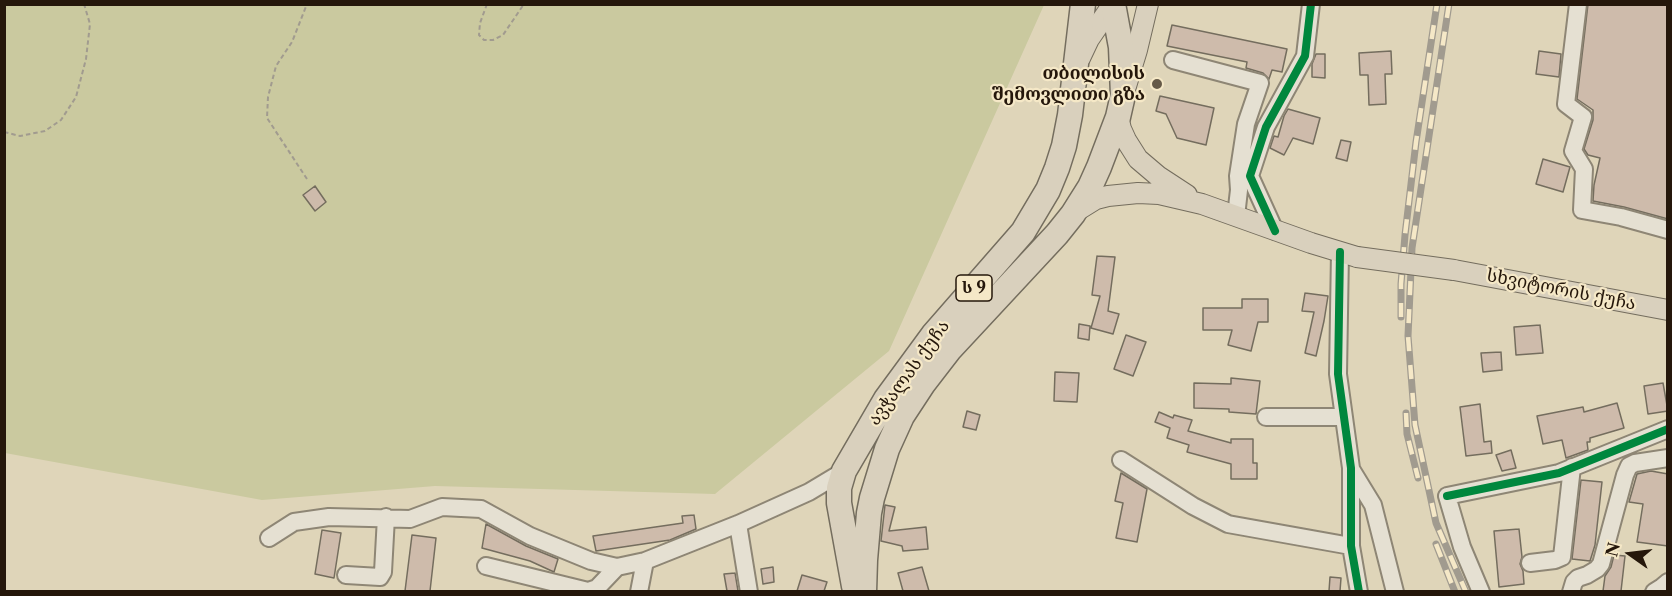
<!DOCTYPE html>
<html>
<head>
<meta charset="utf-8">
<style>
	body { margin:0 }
	#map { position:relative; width:1672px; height:596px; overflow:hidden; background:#dfd5b9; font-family:"Libre Caslon Text",serif }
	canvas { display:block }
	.frame { position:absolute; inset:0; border:6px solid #25170b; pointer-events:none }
	.north { position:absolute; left:1600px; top:524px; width:60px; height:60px; -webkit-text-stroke:4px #f5e8c7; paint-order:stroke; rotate:284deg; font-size:16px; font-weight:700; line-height:24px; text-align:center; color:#25170b }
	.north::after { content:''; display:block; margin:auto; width:21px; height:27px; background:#25170b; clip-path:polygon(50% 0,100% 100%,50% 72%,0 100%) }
</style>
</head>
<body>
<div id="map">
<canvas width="1672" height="596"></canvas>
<div class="frame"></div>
<div class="north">N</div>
</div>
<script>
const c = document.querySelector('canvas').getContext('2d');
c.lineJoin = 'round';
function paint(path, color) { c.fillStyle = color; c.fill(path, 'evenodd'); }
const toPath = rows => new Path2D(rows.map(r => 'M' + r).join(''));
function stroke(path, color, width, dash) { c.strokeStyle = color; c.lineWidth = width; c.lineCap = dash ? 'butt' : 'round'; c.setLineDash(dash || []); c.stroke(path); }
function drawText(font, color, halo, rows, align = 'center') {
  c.font = font + ' "Libre Caslon Text","Noto Serif Georgian",serif'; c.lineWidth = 4.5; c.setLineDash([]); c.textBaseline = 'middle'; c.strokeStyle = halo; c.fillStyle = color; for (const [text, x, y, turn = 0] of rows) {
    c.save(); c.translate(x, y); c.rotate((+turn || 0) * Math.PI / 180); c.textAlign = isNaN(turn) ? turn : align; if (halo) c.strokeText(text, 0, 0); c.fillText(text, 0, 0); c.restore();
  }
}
paint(toPath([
	[4,5,1044,5,889,351,715,494,435,486,262,500,5,453]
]), '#cac99f');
const building = toPath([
	[1588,4,1668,4,1668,219,1624,207,1593,201,1594,185,1600,158,1588,155,1584,149,1593,120,1593,110,1577,99,1588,4],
	[1172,25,1287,49,1282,72,1272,70,1269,79,1263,73,1246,68,1247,62,1167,46,1172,25],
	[1391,51,1392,74,1385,74,1386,104,1369,105,1368,75,1360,75,1359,53,1391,51],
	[1539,51,1561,54,1559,77,1536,74,1539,51],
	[1316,54,1325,54,1325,78,1312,77,1312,64,1316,54],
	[1160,96,1214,108,1206,145,1177,138,1166,114,1156,111,1160,96],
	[1288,109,1320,118,1313,144,1293,138,1284,155,1270,148,1274,136,1278,137,1284,116,1288,109],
	[1341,140,1351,142,1347,161,1336,158,1341,140],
	[1543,159,1570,167,1563,192,1536,184,1543,159],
	[315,186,326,202,315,211,303,195,315,186],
	[1097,256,1115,257,1108,311,1119,314,1113,334,1091,328,1100,296,1092,295,1097,256],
	[1305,293,1328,296,1324,321,1316,356,1305,353,1314,312,1302,311,1305,293],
	[1242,299,1268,299,1268,322,1258,322,1251,351,1228,345,1232,330,1203,330,1203,308,1242,308,1242,299],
	[1079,324,1090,326,1089,340,1078,338,1079,324],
	[1540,325,1543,353,1516,355,1514,327,1540,325],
	[1126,335,1146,342,1133,376,1114,369,1126,335],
	[1501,352,1502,370,1483,372,1481,353,1501,352],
	[1055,372,1079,373,1077,402,1054,401,1055,372],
	[1231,378,1260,381,1256,414,1229,412,1229,409,1194,408,1194,383,1231,384,1231,378],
	[1663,383,1668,411,1648,414,1644,386,1663,383],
	[1617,403,1624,428,1590,438,1590,442,1587,442,1588,450,1566,458,1562,440,1543,444,1537,416,1583,407,1584,412,1617,403],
	[1480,404,1484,442,1491,441,1492,453,1466,456,1460,407,1480,404],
	[967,411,980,415,976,430,963,427,967,411],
	[1159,412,1173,418,1174,415,1192,420,1188,431,1231,443,1231,439,1253,439,1253,463,1257,463,1257,479,1231,479,1231,464,1187,452,1189,445,1167,438,1170,428,1155,422,1159,412],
	[1511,450,1516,468,1502,471,1496,455,1511,450],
	[1651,471,1668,474,1668,546,1637,542,1643,504,1629,502,1637,474,1651,471],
	[1121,473,1147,489,1137,542,1116,538,1123,503,1115,501,1121,473],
	[1581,480,1602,482,1595,545,1590,561,1572,559,1581,480],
	[885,505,895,507,889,531,926,527,928,549,903,551,902,546,881,541,885,505],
	[694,515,696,529,670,540,596,551,593,536,683,523,682,516,694,515],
	[486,524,526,546,558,559,554,572,530,561,482,548,486,524],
	[1519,529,1522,557,1520,564,1523,571,1524,584,1499,587,1494,531,1519,529],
	[322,530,341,533,334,578,315,574,322,530],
	[412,535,436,538,430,591,405,591,412,535],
	[1614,555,1625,556,1621,591,1603,591,1605,576,1611,567,1614,555],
	[773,567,774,582,763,584,761,569,773,567],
	[922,567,929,591,903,591,898,573,922,567],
	[735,573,738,591,727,591,724,574,735,573],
	[802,575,827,582,824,591,797,591,802,575],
	[1330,577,1341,578,1340,591,1329,591,1330,577]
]);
paint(building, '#cebbab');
stroke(building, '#746d5e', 1.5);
const minor = toPath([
	[1578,4,1566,104,1583,117,1573,151,1584,169,1582,210,1621,217,1668,230],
	[1173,60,1260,83,1246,124,1238,176,1239,190,1236,216],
	[1275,231,1250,176,1266,127,1305,56,1311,4],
	[1340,252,1338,374,1351,468,1351,546,1359,592],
	[1266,417,1343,417],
	[1121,460,1193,506,1228,524,1351,546],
	[1351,469,1373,505,1395,592],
	[738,524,749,592],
	[269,538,294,522,329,517,410,519,442,507,481,509,530,536,591,561,617,567,645,561,738,524,809,492,844,471],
	[1530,563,1555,560,1562,557,1572,467],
	[486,566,588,591,597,588,617,567],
	[346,575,380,577,383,572,386,517],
	[639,592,645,561],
	[1481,592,1462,547,1447,496,1559,473,1668,429],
	[1571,592,1574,582,1578,578,1587,575,1597,569,1601,564,1625,475,1629,466,1635,463,1668,458],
	[1654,592,1662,587,1668,582]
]);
const major = toPath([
	[1080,58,1089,39,1113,4],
	[1126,86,1137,50,1148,4],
	[1118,117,1121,129,1126,140,1138,159,1158,176,1187,195],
	[1075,212,1096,199,1108,196,1138,193,1159,194,1202,204,1311,243,1357,257],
	[1454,270,1668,310]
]);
const highway = toPath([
	[854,586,839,503,839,488,844,471,886,399,933,335,1023,232,1048,190,1057,168,1064,146,1070,115,1083,4],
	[864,592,865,560,869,513,872,498,887,449,902,416,923,384,950,349,1057,234,1073,214,1090,187,1099,167,1118,117,1123,95,1121,47,1113,4]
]);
stroke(minor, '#8e8675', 20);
stroke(major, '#746d5e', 22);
stroke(highway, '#746d5e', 27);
stroke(toPath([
	[487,4,480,23,479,35,484,40,493,40,503,35,524,4],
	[4,132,20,136,45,131,61,120,76,97,86,59,90,24,84,4],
	[307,179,267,118,268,97,276,66,292,42,307,4]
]), '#a19b8f', 2, [4.5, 3]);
stroke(minor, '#e5e0d2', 16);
stroke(major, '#d9d0bd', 20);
stroke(highway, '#d9d0bd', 24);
const rail = toPath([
	[1449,4,1412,248,1408,336,1415,425,1436,523,1466,592],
	[1401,317,1401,284,1405,235,1416,142,1437,4],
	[1406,413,1407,434,1418,478],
	[1436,544,1455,592]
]);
stroke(rail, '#a19b8f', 7);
stroke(rail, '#f5e8c7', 4.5, [14]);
const majorBridge = toPath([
	[1357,257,1454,270]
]);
stroke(majorBridge, '#746d5e', 22, []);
stroke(majorBridge, '#d9d0bd', 20);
stroke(toPath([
	[1275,231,1250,176,1266,127,1305,56,1311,4],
	[1340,252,1338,374,1351,468,1351,546,1359,592],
	[1447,496,1559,473,1668,429]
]), '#00873e', 8);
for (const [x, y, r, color] of [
	[1157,84,6,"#665a48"]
]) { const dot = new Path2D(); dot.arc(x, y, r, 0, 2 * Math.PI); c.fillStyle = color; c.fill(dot); stroke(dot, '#f5e8c7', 2); }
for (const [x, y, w] of [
	[974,288,36]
]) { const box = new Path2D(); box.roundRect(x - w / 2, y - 13, w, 26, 4.5); c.fillStyle = '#f5e8c7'; c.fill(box); stroke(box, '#25170b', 1.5); }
drawText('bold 16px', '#25170b', null, [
	["ს 9",974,288]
]);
drawText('bold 18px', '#25170b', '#f5e8c7', [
	["თბილისის",1145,74],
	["შემოვლითი გზა",1145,95]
], 'right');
drawText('18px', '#25170b', '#f5e8c7', [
	["სხვიტორის ქუჩა",1561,290,11],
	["ავჭალას ქუჩა",909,373,-54]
]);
</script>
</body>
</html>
